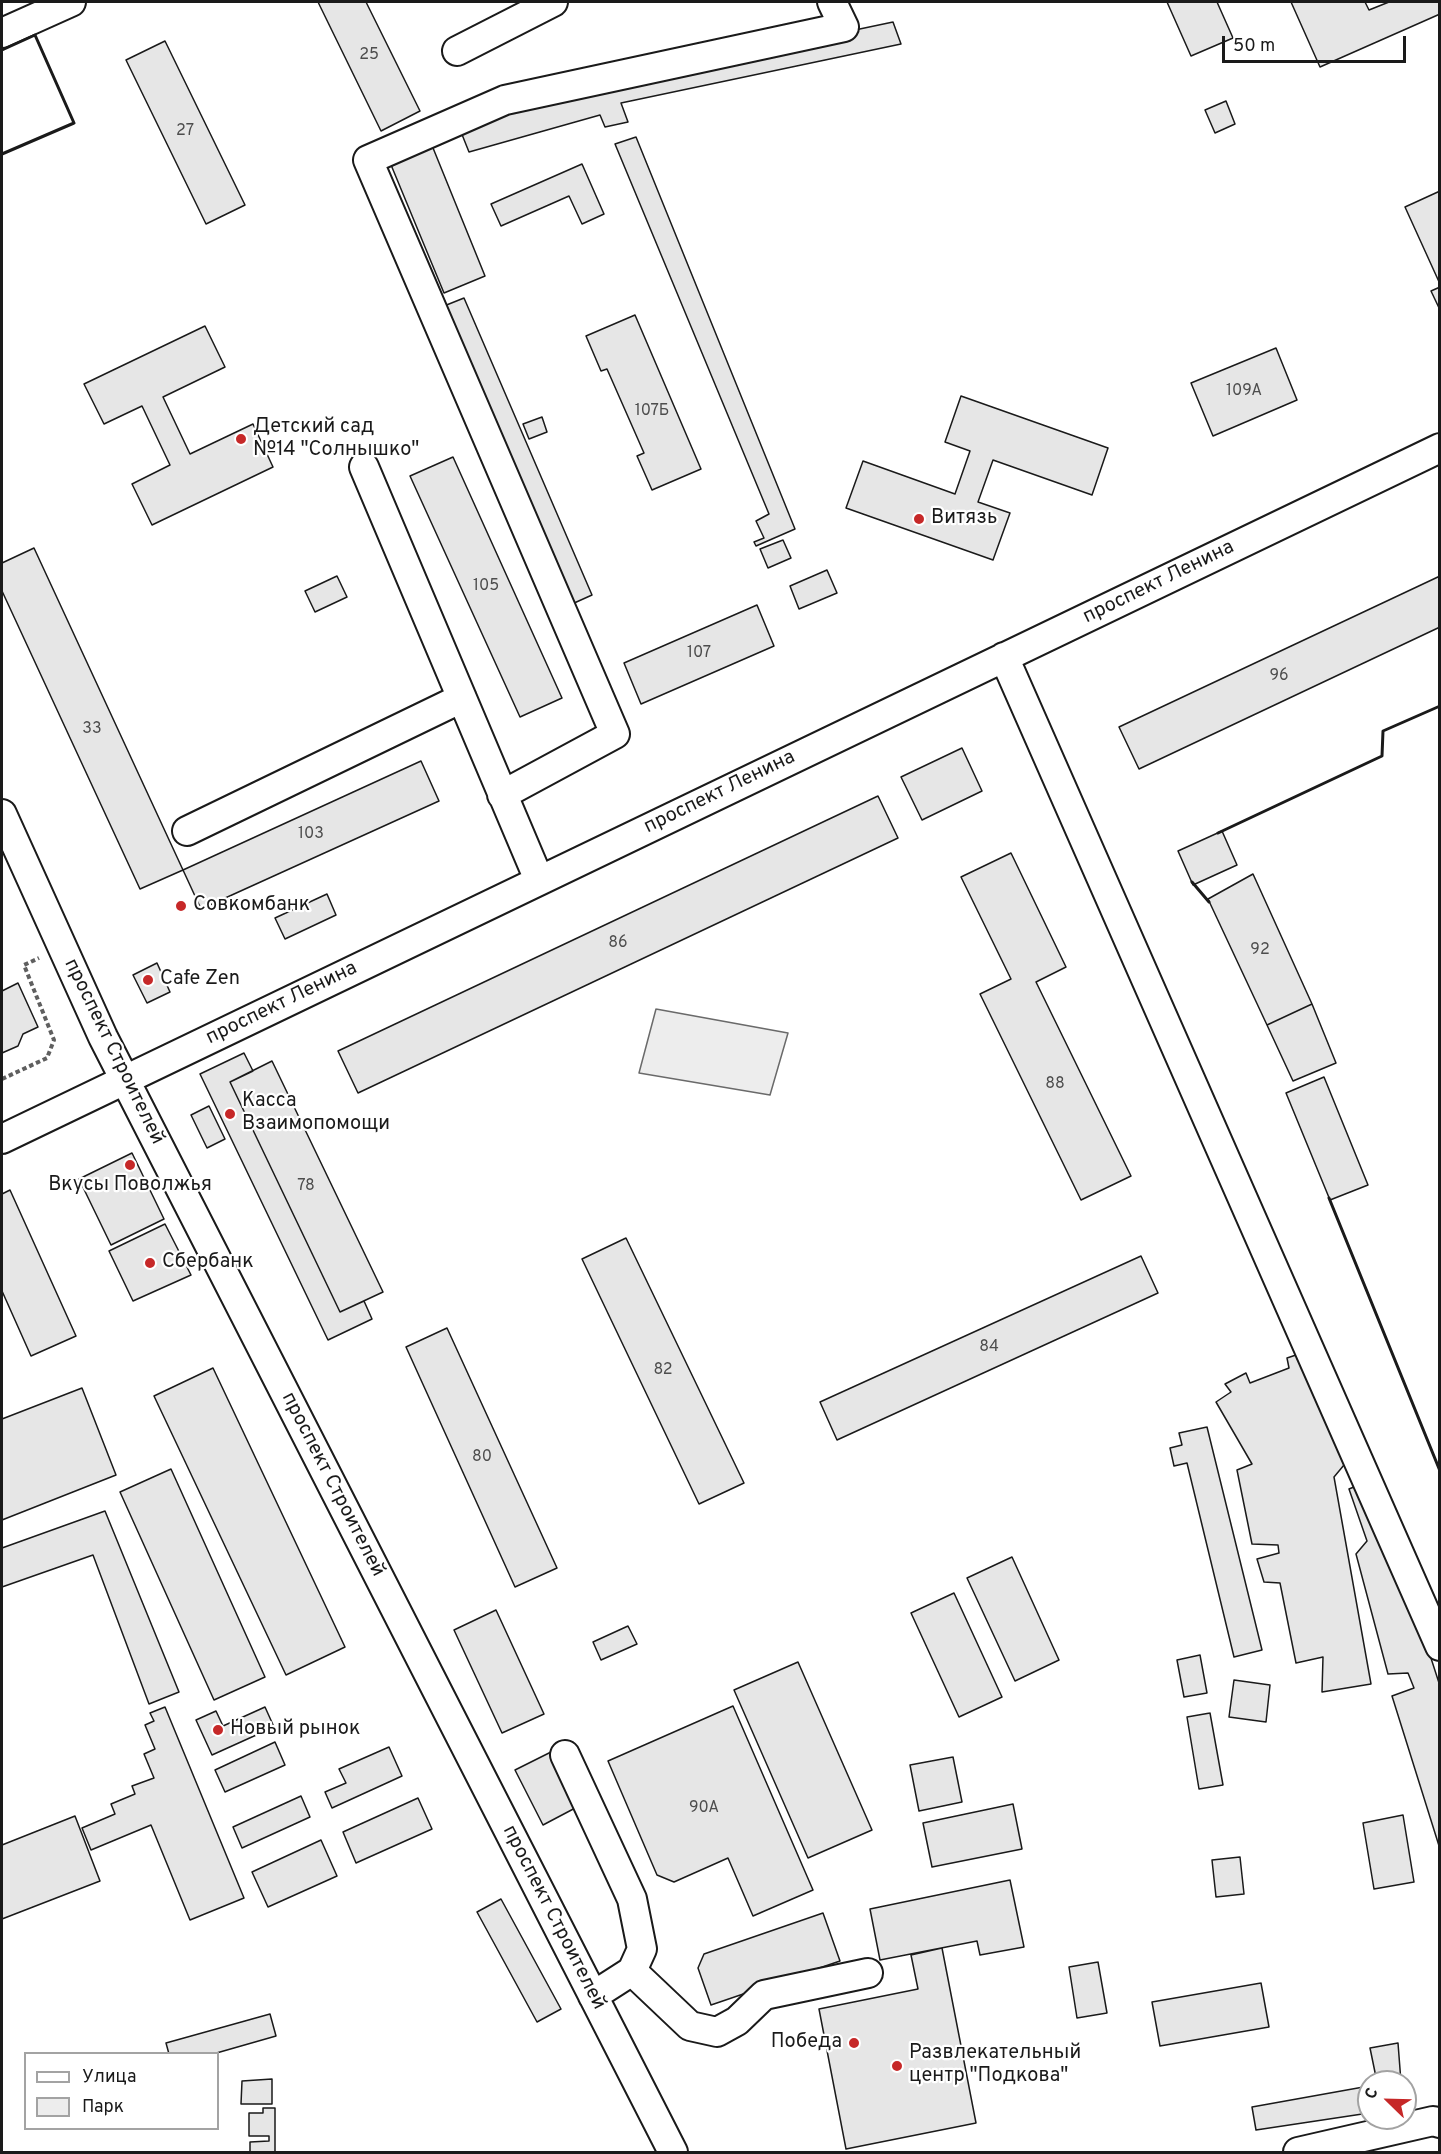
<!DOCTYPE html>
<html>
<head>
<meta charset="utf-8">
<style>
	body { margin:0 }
	#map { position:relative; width:1441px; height:2154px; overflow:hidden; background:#fff; font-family:Overpass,sans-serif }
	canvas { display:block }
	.frame { position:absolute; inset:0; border:3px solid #1a1a1a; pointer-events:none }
	.legend { position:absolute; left:24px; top:2052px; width:195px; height:78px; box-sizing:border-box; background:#fff; border:2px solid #a3a3a3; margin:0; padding:8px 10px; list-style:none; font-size:18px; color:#1a1a1a }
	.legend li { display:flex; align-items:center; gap:12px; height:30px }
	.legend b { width:30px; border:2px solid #a3a3a3 }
	.north { position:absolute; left:1357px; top:2070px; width:60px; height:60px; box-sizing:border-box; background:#fff; border:2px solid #a3a3a3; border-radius:50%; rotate:293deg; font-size:16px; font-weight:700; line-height:24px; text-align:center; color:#1a1a1a }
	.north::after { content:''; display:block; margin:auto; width:21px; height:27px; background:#c62828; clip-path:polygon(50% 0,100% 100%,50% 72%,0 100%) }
	.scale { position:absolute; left:1222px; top:36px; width:184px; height:27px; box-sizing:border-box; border:3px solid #1a1a1a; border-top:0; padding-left:8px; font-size:18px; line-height:21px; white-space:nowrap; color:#1a1a1a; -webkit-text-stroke:4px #fff; paint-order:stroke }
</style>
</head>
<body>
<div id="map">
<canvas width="1441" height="2154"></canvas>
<div class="frame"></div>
<ul class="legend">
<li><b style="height:8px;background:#fff"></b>Улица</li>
<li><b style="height:16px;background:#ededed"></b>Парк</li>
</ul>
<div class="north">С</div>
<div class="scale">50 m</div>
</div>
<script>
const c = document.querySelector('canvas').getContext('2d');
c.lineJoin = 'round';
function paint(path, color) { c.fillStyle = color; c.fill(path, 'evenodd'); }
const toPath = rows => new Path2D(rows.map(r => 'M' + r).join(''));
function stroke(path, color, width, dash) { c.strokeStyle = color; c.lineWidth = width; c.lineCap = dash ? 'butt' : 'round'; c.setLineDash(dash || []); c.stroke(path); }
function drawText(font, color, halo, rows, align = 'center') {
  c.font = font + ' Overpass,sans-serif'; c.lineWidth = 4.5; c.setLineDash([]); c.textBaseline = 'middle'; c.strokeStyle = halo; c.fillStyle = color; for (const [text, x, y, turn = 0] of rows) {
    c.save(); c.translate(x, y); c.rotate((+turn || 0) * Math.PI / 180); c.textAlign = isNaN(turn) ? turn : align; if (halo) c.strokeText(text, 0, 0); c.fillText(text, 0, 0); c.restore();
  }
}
const green = toPath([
	[656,1009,788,1033,770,1095,639,1073,656,1009]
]);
paint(green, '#ededed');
stroke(green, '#6a6a6a', 1.5);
const building = toPath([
	[318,2,366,2,420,111,381,131,318,2],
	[1167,2,1217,2,1233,38,1191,56,1167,2],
	[1291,2,1365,2,1369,10,1389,2,1440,2,1440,14,1320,67,1291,2],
	[893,22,901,44,621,103,628,122,605,127,600,115,469,152,459,127,508,103,893,22],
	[165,41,245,205,206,224,126,60,165,41],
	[1226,101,1235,124,1215,133,1205,110,1226,101],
	[636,137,795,529,756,546,754,542,764,538,756,521,769,514,615,144,636,137],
	[431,143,485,276,444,293,389,160,431,143],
	[582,164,604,214,582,224,569,196,501,226,491,204,582,164],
	[1440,191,1440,284,1405,207,1440,191],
	[1440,287,1440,310,1431,291,1440,287],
	[464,298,592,595,572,604,444,306,464,298],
	[635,315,701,469,652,490,637,456,644,453,607,369,601,371,586,336,635,315],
	[205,326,225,367,163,397,190,454,253,424,273,467,152,525,132,484,170,465,142,406,104,424,84,384,205,326],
	[1276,348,1297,400,1213,436,1191,383,1276,348],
	[961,396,1108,448,1092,495,993,460,978,502,1010,513,993,560,846,508,863,461,955,494,970,451,945,442,961,396],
	[542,417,547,432,529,439,523,424,542,417],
	[453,457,562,698,520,717,410,476,453,457],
	[783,540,791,558,768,568,760,549,783,540],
	[34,548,183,870,140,889,2,591,2,563,34,548],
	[827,570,837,593,799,609,790,586,827,570],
	[337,576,347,597,315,612,305,591,337,576],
	[1440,576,1440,627,1139,769,1119,727,1440,576],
	[757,605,774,646,641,704,624,663,757,605],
	[962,748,982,791,922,820,901,777,962,748],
	[421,761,439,801,201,909,183,870,421,761],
	[878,796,898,838,358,1093,338,1051,878,796],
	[1222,831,1237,865,1193,885,1178,851,1222,831],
	[1011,853,1066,967,1036,982,1131,1176,1081,1200,980,994,1011,979,961,877,1011,853],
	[1253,874,1312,1004,1267,1025,1208,899,1253,874],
	[327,894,336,915,285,939,275,918,327,894],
	[157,963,170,992,147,1003,133,975,157,963],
	[18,983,38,1027,23,1034,18,1046,2,1053,2,991,18,983],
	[1312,1004,1336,1063,1293,1081,1267,1025,1312,1004],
	[244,1053,253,1071,230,1082,340,1312,364,1301,372,1319,328,1340,200,1074,244,1053],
	[272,1061,383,1292,340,1312,230,1082,272,1061],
	[1324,1077,1368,1185,1330,1200,1286,1093,1324,1077],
	[209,1106,225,1139,207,1148,191,1115,209,1106],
	[132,1153,164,1219,111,1245,79,1179,132,1153],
	[10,1190,76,1336,31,1356,2,1291,2,1194,10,1190],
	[165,1224,191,1275,133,1301,109,1251,165,1224],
	[626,1238,744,1483,699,1504,582,1259,626,1238],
	[1141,1256,1158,1293,837,1440,820,1402,1141,1256],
	[447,1328,557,1568,515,1587,406,1347,447,1328],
	[1308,1351,1344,1465,1334,1477,1371,1684,1322,1692,1323,1657,1296,1663,1280,1583,1264,1582,1257,1559,1279,1553,1278,1545,1252,1544,1237,1470,1252,1464,1216,1402,1231,1392,1225,1384,1246,1373,1250,1383,1289,1368,1287,1358,1308,1351],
	[213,1368,345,1647,286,1675,154,1396,213,1368],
	[82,1388,116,1475,2,1520,2,1419,82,1388],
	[1207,1427,1262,1650,1234,1657,1187,1463,1174,1466,1170,1448,1182,1445,1179,1433,1207,1427],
	[171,1469,265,1677,214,1700,120,1492,171,1469],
	[1373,1479,1440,1686,1440,1849,1392,1696,1414,1688,1408,1673,1388,1674,1356,1554,1367,1541,1349,1489,1373,1479],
	[105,1511,179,1692,149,1704,93,1555,2,1587,2,1548,105,1511],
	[1012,1557,1059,1660,1015,1681,967,1578,1012,1557],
	[954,1593,1002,1697,959,1717,911,1613,954,1593],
	[496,1610,544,1714,502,1733,454,1630,496,1610],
	[628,1626,637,1644,601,1660,593,1642,628,1626],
	[1200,1655,1207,1693,1184,1697,1177,1660,1200,1655],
	[798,1662,872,1830,808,1858,734,1690,798,1662],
	[1234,1680,1270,1685,1266,1722,1229,1717,1234,1680],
	[733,1706,813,1890,753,1916,728,1858,674,1882,657,1875,608,1761,733,1706],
	[165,1707,244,1898,190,1920,151,1825,91,1850,82,1828,115,1814,111,1804,135,1794,132,1786,154,1778,144,1754,155,1749,145,1725,154,1721,150,1713,165,1707],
	[265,1707,274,1727,212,1755,196,1720,216,1711,223,1726,265,1707],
	[1210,1713,1223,1785,1199,1789,1187,1717,1210,1713],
	[275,1742,285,1765,225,1792,215,1770,275,1742],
	[389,1747,402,1776,332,1808,325,1792,346,1783,339,1769,389,1747],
	[551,1752,579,1806,543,1825,515,1770,551,1752],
	[953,1757,962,1802,919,1811,910,1765,953,1757],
	[301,1796,310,1817,242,1848,233,1827,301,1796],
	[418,1798,432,1829,356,1863,343,1832,418,1798],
	[1013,1804,1022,1849,932,1867,923,1823,1013,1804],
	[1403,1815,1414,1882,1374,1889,1363,1823,1403,1815],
	[75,1816,100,1881,2,1919,2,1845,75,1816],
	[321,1840,337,1876,268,1907,252,1872,321,1840],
	[1240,1857,1244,1894,1216,1897,1212,1860,1240,1857],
	[1010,1880,1024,1947,980,1955,977,1941,880,1960,870,1909,1010,1880],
	[501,1899,561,2009,537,2022,477,1912,501,1899],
	[823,1913,840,1961,711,2005,698,1968,704,1954,823,1913],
	[942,1948,976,2123,846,2149,819,2009,918,1989,911,1955,942,1948],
	[1098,1962,1107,2013,1077,2018,1069,1967,1098,1962],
	[1261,1983,1269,2027,1160,2046,1152,2002,1261,1983],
	[270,2014,276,2036,213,2054,169,2054,166,2043,270,2014],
	[1398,2043,1401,2082,1377,2082,1370,2048,1398,2043],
	[272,2079,272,2104,241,2104,242,2081,272,2079],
	[1369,2086,1369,2113,1256,2130,1252,2107,1369,2086],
	[263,2108,275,2108,275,2152,250,2152,250,2142,269,2141,269,2136,249,2136,249,2113,263,2113,263,2108]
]);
paint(building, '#e6e6e6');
stroke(building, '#1a1a1a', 1.5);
const minor = toPath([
	[2,33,71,2],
	[457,51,553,2],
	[364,467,539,880],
	[1004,657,1440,1646],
	[502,795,615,734,368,160,505,100,844,27,832,2],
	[2,814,103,1037,673,2152],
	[187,831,462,698],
	[2,1139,1440,448],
	[565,1755,632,1899,642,1949,632,1971,593,1996],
	[632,1971,690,2026,717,2032,737,2021,764,1995,868,1973],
	[1298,2152,1433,2121,1440,2123]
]);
stroke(minor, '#1a1a1a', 32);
stroke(toPath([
	[2,1079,47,1058,54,1040,24,965,39,958]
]), '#5f5f5f', 4, [4.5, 3]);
stroke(minor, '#fff', 28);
stroke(toPath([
	[2,50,35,35,74,123,2,154],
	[1218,833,1382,756,1383,731,1440,706],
	[1192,882,1209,902],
	[1329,1198,1440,1471]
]), '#1a1a1a', 3);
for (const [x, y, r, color] of [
	[241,439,6,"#c62828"],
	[919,519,6,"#c62828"],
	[181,906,6,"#c62828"],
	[148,980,6,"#c62828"],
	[230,1114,6,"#c62828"],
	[130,1165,6,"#c62828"],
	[150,1263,6,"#c62828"],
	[218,1730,6,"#c62828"],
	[854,2043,6,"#c62828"],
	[897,2066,6,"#c62828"]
]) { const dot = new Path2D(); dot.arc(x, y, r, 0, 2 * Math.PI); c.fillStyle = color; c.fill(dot); stroke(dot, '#fff', 2); }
drawText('16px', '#4d4d4d', null, [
	["25",369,56],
	["27",185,132],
	["109А",1244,392],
	["107Б",652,412],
	["105",486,587],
	["107",699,654],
	["96",1279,677],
	["33",92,730],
	["103",311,835],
	["86",618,944],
	["92",1260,951],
	["88",1055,1085],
	["78",306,1187],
	["84",989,1348],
	["82",663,1371],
	["80",482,1458],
	["90А",704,1809]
]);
drawText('20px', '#1a1a1a', '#fff', [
	["Детский сад",253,428],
	["№14 \"Солнышко\"",253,451],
	["Витязь",931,519],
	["Совкомбанк",193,906],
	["Cafe Zen",160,980],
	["Касса",242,1102],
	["Взаимопомощи",242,1125],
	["Вкусы Поволжья",130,1186,"center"],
	["Сбербанк",162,1263],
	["Новый рынок",230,1730],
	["Победа",842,2043,"right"],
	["Развлекательный",909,2054],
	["центр \"Подкова\"",909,2077]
], 'left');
drawText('20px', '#1a1a1a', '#fff', [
	["проспект Ленина",1159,583,-26],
	["проспект Ленина",720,793,-26],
	["проспект Ленина",282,1004,-26],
	["проспект Строителей",113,1052,64],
	["проспект Строителей",332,1485,63],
	["проспект Строителей",553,1918,63]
]);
</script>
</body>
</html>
